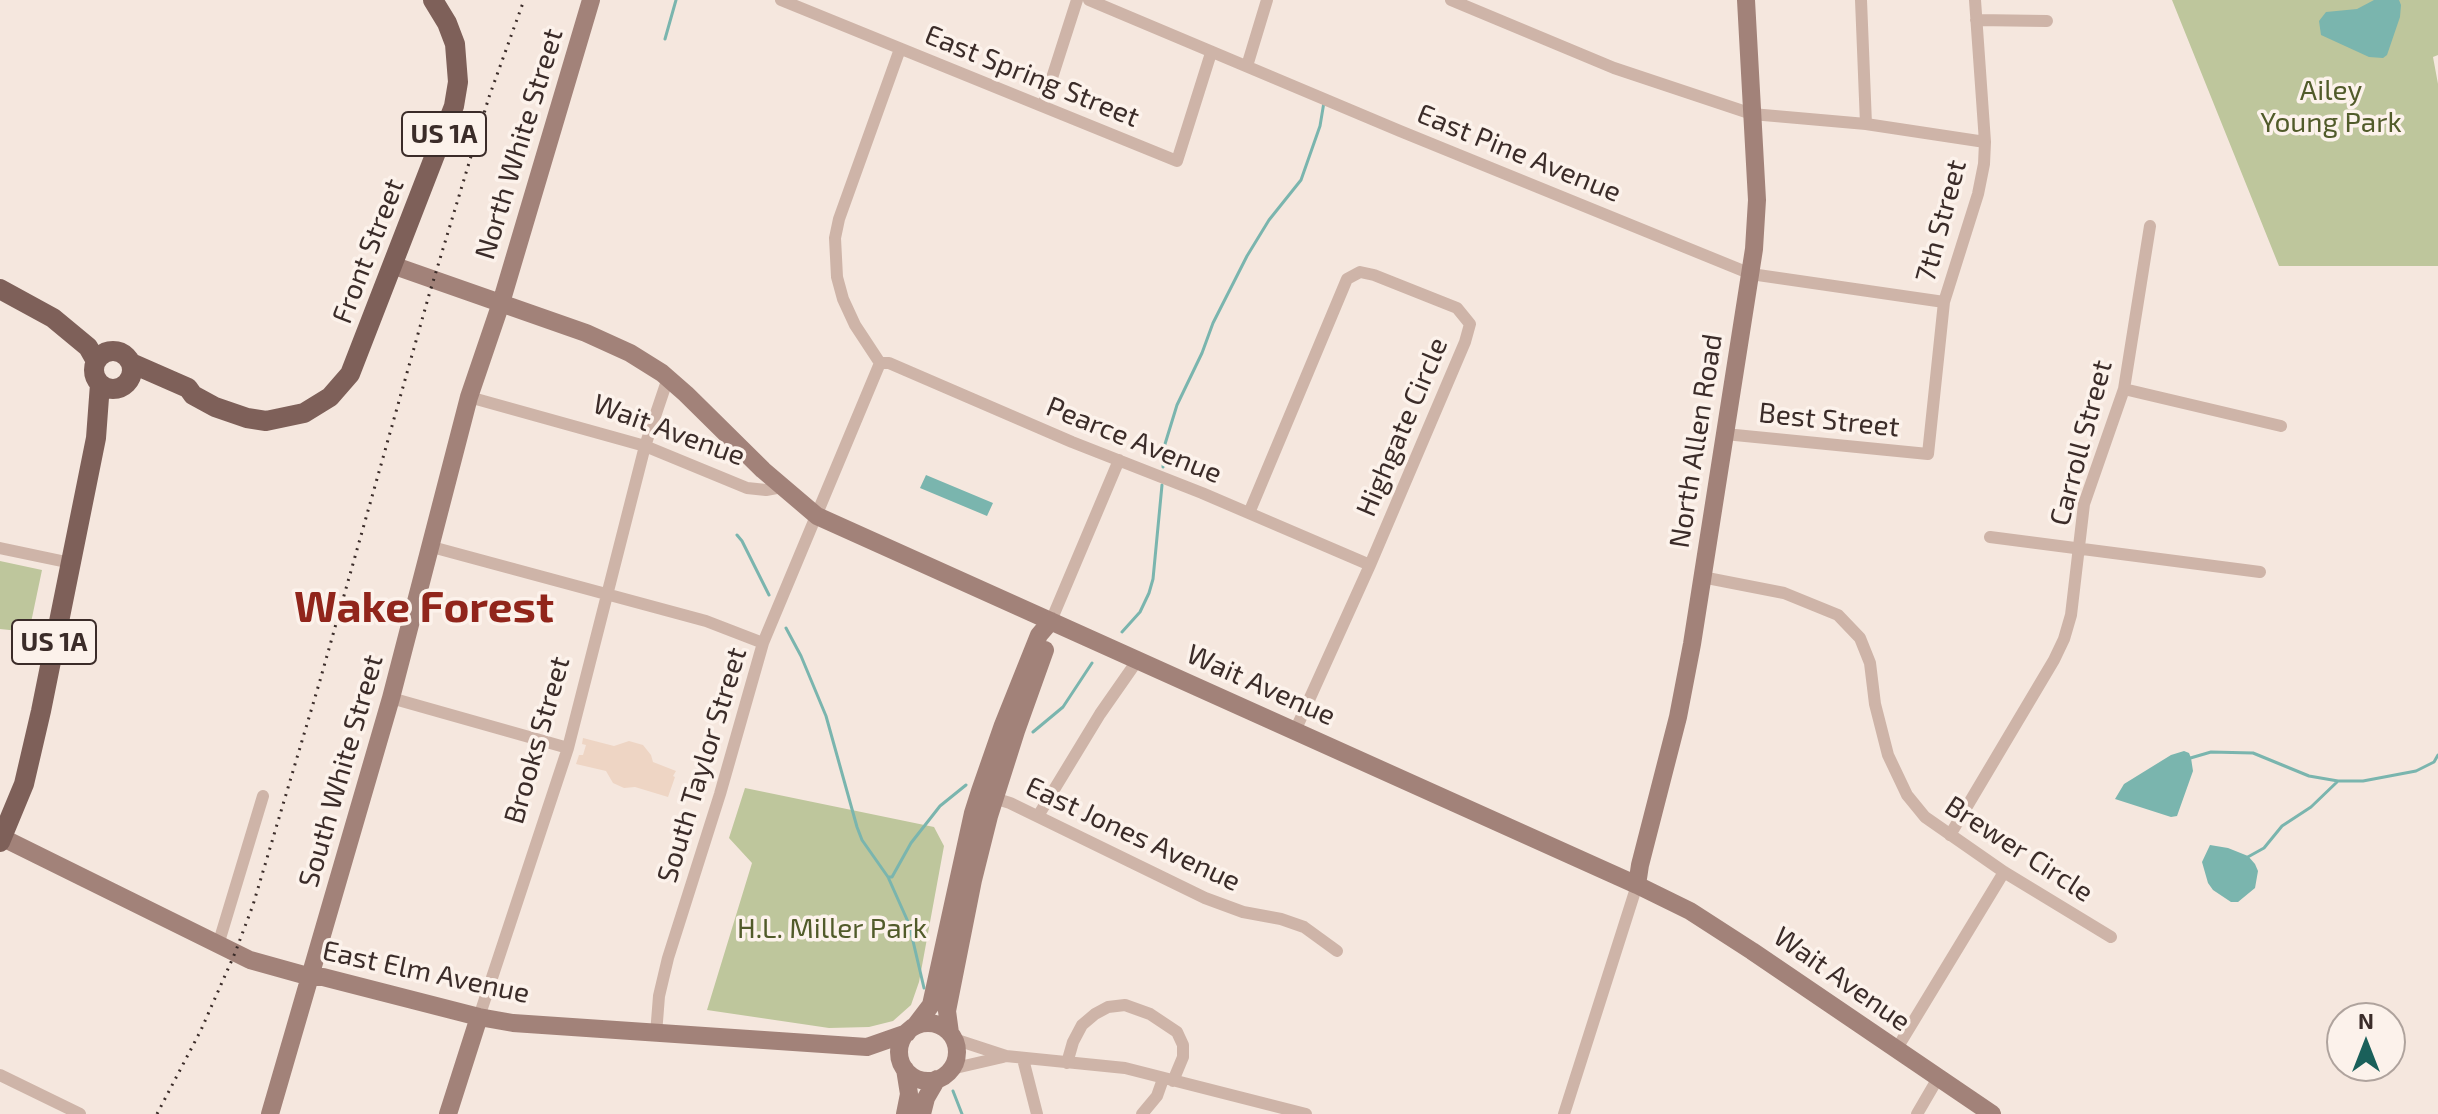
<!DOCTYPE html>
<html>
<head>
<meta charset="utf-8">
<style>
	body { margin:0 }
	#map { position:relative; width:2438px; height:1114px; overflow:hidden; background:#f5e7de; font-family:"Exo 2",sans-serif }
	canvas { display:block }
	.north { position:absolute; left:2326px; top:1002px; width:80px; height:80px; box-sizing:border-box; background:#fcf2eb; border:2px solid #afa39d; border-radius:50%; rotate:0deg; font-size:22px; font-weight:700; line-height:32px; text-align:center; color:#3b2c29 }
	.north::after { content:''; display:block; margin:auto; width:28px; height:36px; background:#1a605a; clip-path:polygon(50% 0,100% 100%,50% 72%,0 100%) }
</style>
</head>
<body>
<div id="map">
<canvas width="2438" height="1114"></canvas>
<div class="north">N</div>
</div>
<script>
const c = document.querySelector('canvas').getContext('2d');
c.lineJoin = 'round';
function paint(path, color) { c.fillStyle = color; c.fill(path, 'evenodd'); }
const toPath = rows => new Path2D(rows.map(r => 'M' + r).join(''));
function stroke(path, color, width, dash) { c.strokeStyle = color; c.lineWidth = width; c.lineCap = dash ? 'butt' : 'round'; c.setLineDash(dash || []); c.stroke(path); }
function drawText(font, color, halo, rows, align = 'center') {
  c.font = font + ' "Exo 2",sans-serif'; c.lineWidth = 7; c.setLineDash([]); c.textBaseline = 'middle'; c.strokeStyle = halo; c.fillStyle = color; for (const [text, x, y, turn = 0] of rows) {
    c.save(); c.translate(x, y); c.rotate((+turn || 0) * Math.PI / 180); c.textAlign = isNaN(turn) ? turn : align; if (halo) c.strokeText(text, 0, 0); c.fillText(text, 0, 0); c.restore();
  }
}
paint(toPath([
	[2172,0,2438,0,2438,55,2433,57,2438,84,2438,266,2279,266],
	[0,561,42,570,29,632,0,629],
	[745,788,934,827,944,846,919,982,911,1005,893,1021,869,1027,829,1028,707,1010,752,863,729,838]
]), '#bec69c');
paint(toPath([
	[583,738,614,746,629,741,643,745,651,755,653,762,676,771,673,776,675,777,668,797,635,787,624,788,613,783,606,771,576,764,579,755,583,755,586,745,582,744]
]), '#eed5c4');
paint(toPath([
	[2374,0,2399,0,2401,5,2400,17,2387,55,2383,58,2369,57,2321,35,2319,21,2326,12,2357,9],
	[926,475,993,503,987,516,920,488],
	[2184,751,2189,753,2191,758,2193,771,2177,816,2171,817,2115,799,2124,784,2171,755],
	[2210,845,2228,848,2248,856,2255,864,2258,871,2255,888,2238,902,2231,902,2213,890,2208,883,2202,862]
]), '#7ab5ae');
stroke(toPath([
	[665,39,676,0],
	[1163,467,1165,444,1177,405,1202,353,1213,323,1247,256,1269,220,1301,180,1320,126,1324,102],
	[737,535,742,541,769,595],
	[786,628,801,656,826,716,857,827,862,840,888,877,909,924,924,988],
	[1122,632,1140,612,1149,593,1153,579,1162,485],
	[1033,732,1063,707,1092,663],
	[2187,759,2211,752,2253,753,2309,776,2338,781,2363,781,2416,771,2434,762,2438,755],
	[2246,858,2264,848,2282,826,2311,807,2337,782],
	[888,877,892,877,911,843,940,806,966,785],
	[953,1091,962,1114]
]), '#7ab5ae', 3);
stroke(toPath([
	[781,0,1177,161,1211,53],
	[1089,0,1400,131,1751,274,1944,302],
	[1451,0,1614,68,1752,114,1866,124,1985,142],
	[1861,0,1866,124],
	[1976,20,2047,21],
	[1247,66,1267,0],
	[1043,106,1077,0],
	[880,363,889,363,1072,442,1202,493,1370,565],
	[880,363,855,325,843,299,837,277,835,238,839,219,900,49],
	[2124,389,2281,426],
	[469,397,645,446,747,488,766,490,782,487],
	[1725,434,1928,454,1944,302,1978,194,1984,164,1985,142,1975,0],
	[1249,513,1347,279,1360,272,1374,275,1457,308,1470,324,1465,342,1370,565,1295,731],
	[1990,537,2260,572],
	[432,547,706,621,763,643],
	[0,548,71,563],
	[1702,577,1784,593,1838,615,1860,638,1870,663,1875,704,1888,755,1907,795,1925,817,2004,872,2111,937],
	[1051,621,1119,460],
	[391,698,568,748],
	[994,798,1010,803,1205,898,1243,912,1281,919,1304,927,1337,951],
	[1038,816,1100,714,1137,661],
	[1950,835,2054,660,2064,639,2071,615,2084,504,2124,389,2150,226],
	[218,945,263,796],
	[479,1017,568,748,645,446,668,378],
	[656,1034,659,996,668,958,720,794,763,643,880,363],
	[954,1039,1006,1056,1125,1068,1306,1114],
	[1896,1050,2004,872],
	[1023,1059,1037,1114],
	[1067,1063,1073,1042,1082,1025,1095,1014,1108,1007,1125,1005,1150,1014,1177,1032,1183,1045,1183,1057,1173,1081],
	[951,1069,1003,1057],
	[0,1075,80,1114],
	[1142,1114,1157,1096,1163,1079],
	[1564,1114,1637,885],
	[1917,1114,1938,1078]
]), '#ceb4a8', 12);
stroke(toPath([
	[392,265,586,333,630,353,662,373,686,394,763,470,817,516,1637,885,1690,911,1752,951,1992,1114],
	[3,838,250,960,311,977,323,977,479,1017,513,1023,867,1047,907,1033],
	[1637,885,1640,865,1678,717,1692,644,1754,249,1757,200,1746,0],
	'899 1052a29 29 0 1 1 58 0a29 29 0 1 1-58 0Z',
	[915,1026,931,1005,973,813,980,791,1003,725,1039,635,1051,621],
	[950,1033,947,1011,973,880,989,816,1016,731,1045,650],
	[270,1114,391,698,469,397,501,303,591,0],
	[448,1114,479,1017],
	[905,1114,909,1094,905,1069],
	[922,1114,926,1098,937,1079]
]), '#a28279', 18);
stroke(toPath([
	[0,289,53,318,88,347,96,361],
	'94 370a19 19 0 1 1 38 0a19 19 0 1 1-38 0Z',
	[131,363,188,388,193,395,215,407,247,418,266,421,304,413,330,397,350,374,454,106,458,82,455,44,447,23,433,0],
	[0,842,24,784,41,711,96,438,100,384]
]), '#7e6059', 20);
stroke(toPath([
	[157,1114,201,1030,235,953,253,905,319,684,429,295,489,97,524,0]
]), '#3b2c29', 3, [2, 6]);
for (const [x, y, w] of [
	[444,134,84],
	[54,642,84]
]) { const box = new Path2D(); box.roundRect(x - w / 2, y - 22, w, 44, 6); c.fillStyle = '#fcf2eb'; c.fill(box); stroke(box, '#3b2c29', 2); }
drawText('bold 26px', '#3b2c29', null, [
	["US 1A",444,134],
	["US 1A",54,642]
]);
drawText('28px', '#3b2c29', '#fcf2eb', [
	["East Spring Street",1032,76,22],
	["North White Street",519,144,-73],
	["East Pine Avenue",1519,153,22],
	["7th Street",1941,221,-75],
	["Front Street",368,251,-69],
	["Best Street",1829,420,6],
	["Highgate Circle",1402,427,-67],
	["Wait Avenue",669,430,20],
	["Pearce Avenue",1134,440,22],
	["North Allen Road",1696,441,-81],
	["Carroll Street",2081,443,-75],
	["Wait Avenue",1261,685,24],
	["Brooks Street",537,740,-74],
	["South Taylor Street",702,765,-73],
	["South White Street",341,771,-74],
	["East Jones Avenue",1133,834,25],
	["Brewer Circle",2019,849,33],
	["East Elm Avenue",426,972,12],
	["Wait Avenue",1842,979,35]
]);
drawText('28px', '#515b2a', '#fcf2eb', [
	["Ailey",2331,91],
	["Young Park",2331,123],
	["H.L. Miller Park",832,929]
]);
drawText('bold 44px', '#91251b', '#fcf2eb', [
	["Wake Forest",424,607]
]);
</script>
</body>
</html>
